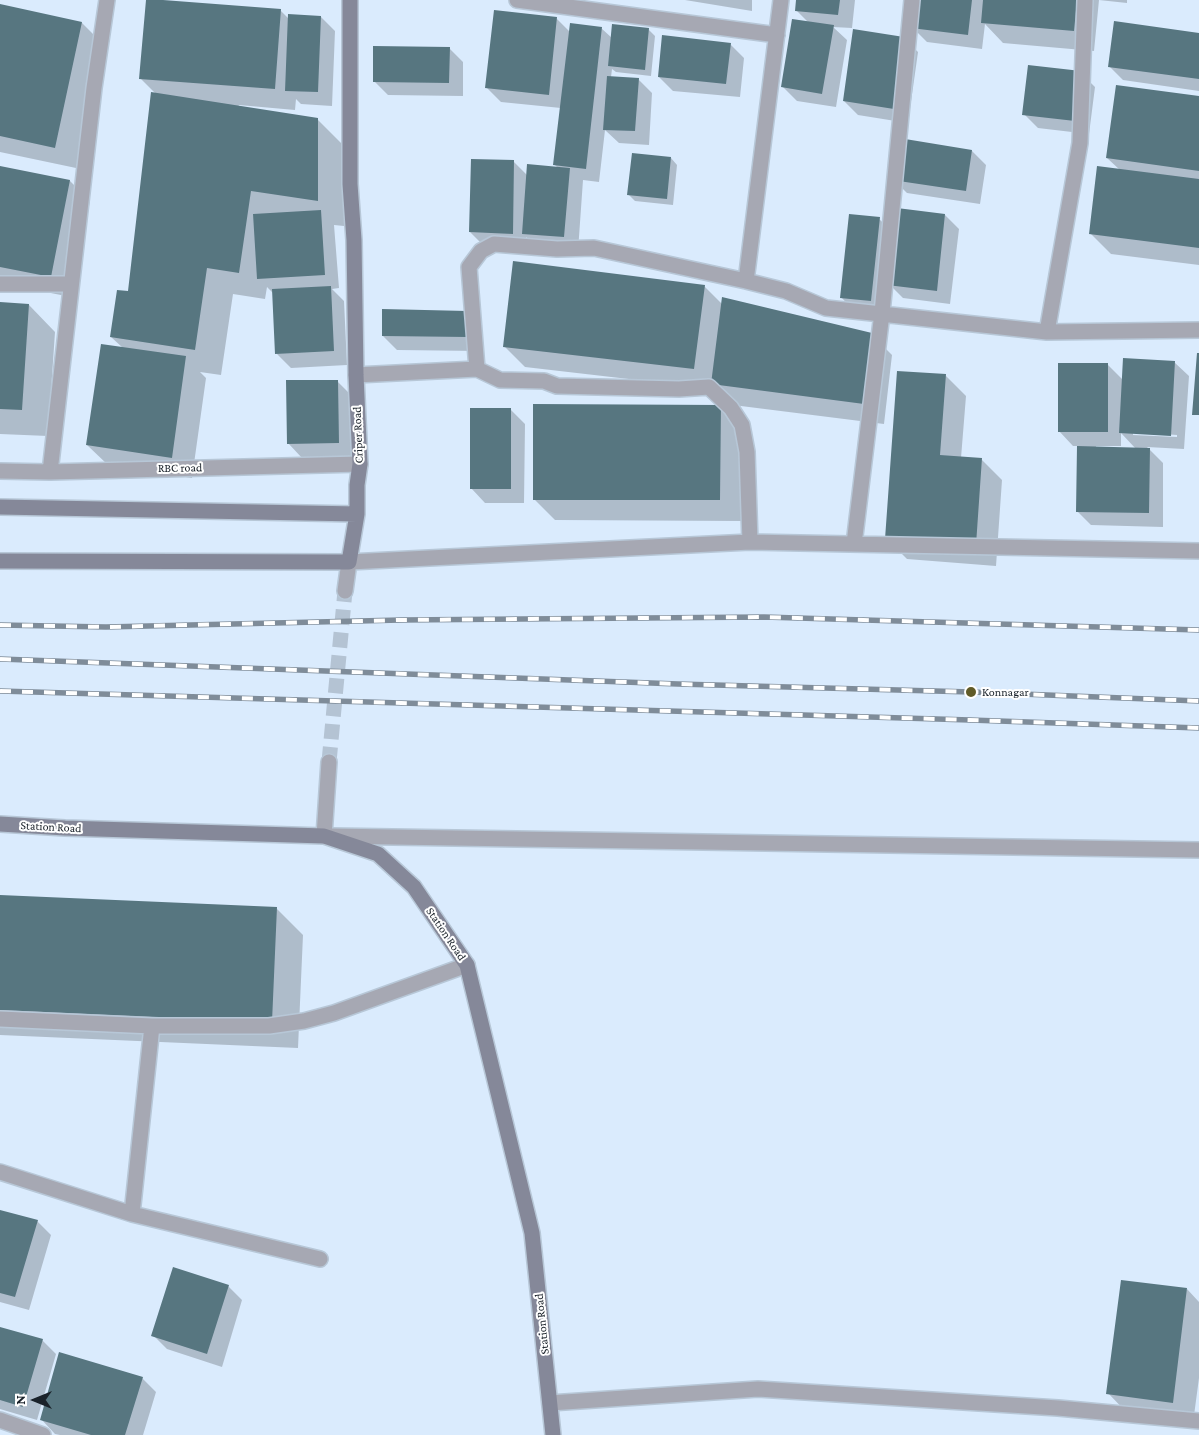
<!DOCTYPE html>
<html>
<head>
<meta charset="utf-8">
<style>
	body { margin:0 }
	#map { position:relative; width:1199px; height:1435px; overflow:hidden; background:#daebfd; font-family:"Crimson Pro",serif }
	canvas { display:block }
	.north { position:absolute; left:10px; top:1375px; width:50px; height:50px; -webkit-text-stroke:4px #fff; paint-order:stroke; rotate:270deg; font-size:14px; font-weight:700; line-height:20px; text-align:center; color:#1a222a }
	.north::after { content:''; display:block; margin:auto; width:18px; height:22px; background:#1a222a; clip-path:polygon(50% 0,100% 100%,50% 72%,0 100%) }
</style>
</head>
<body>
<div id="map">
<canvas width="1199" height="1435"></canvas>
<div class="north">N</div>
</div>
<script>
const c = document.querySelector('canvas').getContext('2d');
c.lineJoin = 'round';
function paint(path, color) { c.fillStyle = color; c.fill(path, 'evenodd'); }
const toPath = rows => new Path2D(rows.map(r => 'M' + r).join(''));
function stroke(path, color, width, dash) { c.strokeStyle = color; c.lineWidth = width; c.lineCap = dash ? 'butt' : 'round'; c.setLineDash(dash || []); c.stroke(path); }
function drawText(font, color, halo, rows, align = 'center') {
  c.font = font + ' "Crimson Pro",serif'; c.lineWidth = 4; c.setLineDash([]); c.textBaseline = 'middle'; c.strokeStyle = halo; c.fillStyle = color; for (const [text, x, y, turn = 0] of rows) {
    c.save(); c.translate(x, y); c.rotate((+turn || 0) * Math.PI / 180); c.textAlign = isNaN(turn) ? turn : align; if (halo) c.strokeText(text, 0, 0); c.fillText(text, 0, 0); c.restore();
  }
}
paint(toPath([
	[685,0,752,0,752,11],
	[797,0,855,0,852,28,833,27,847,40,836,107,797,101,783,87,808,22,796,10],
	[916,0,1127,0,1127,3,1099,0,1094,51,1003,43,985,24,982,49,927,42,913,28],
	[0,5,82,23,103,44,76,168,0,152],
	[280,10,289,19,321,17,335,31,332,106,301,104,296,99,295,110,239,105,238,107,317,119,344,146,344,226,334,225,339,288,332,289,344,301,347,365,291,368,277,354,273,293,267,287,265,299,233,294,221,375,200,372,206,378,192,478,108,465,87,445,123,348,111,337,129,293,157,95,141,79],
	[556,18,570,32,601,28,612,38,648,29,655,36,651,76,616,72,612,69,611,77,638,79,652,93,649,145,619,143,605,130,599,182,583,180,578,251,537,248,526,237,526,247,484,246,470,232,513,161,527,175,558,168,555,165,561,108,501,102,487,88],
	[1199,34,1199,91,1123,80,1109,66],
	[904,38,918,52,908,123,858,115,844,101],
	[730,44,744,58,740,97,673,91,659,77],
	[449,48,463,62,463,96,388,95,374,81],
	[1081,73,1095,87,1089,134,1038,128,1024,114],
	[1199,97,1199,265,1111,254,1090,233,1120,170,1107,158],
	[972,151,986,165,980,204,907,193,893,179],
	[671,158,677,165,673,205,635,201,628,194],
	[0,167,70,181,90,201,71,297,0,283],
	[945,215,959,229,950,304,903,298,888,283,884,314,855,312,841,297,879,219,895,234],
	[704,286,722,304,871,334,892,355,884,424,733,405,715,389,525,367,504,346],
	[0,304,29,305,55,332,48,436,0,434],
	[466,312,480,351,397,350,383,336],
	[1174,362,1189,376,1184,449,1147,447,1163,463,1163,527,1091,525,1077,511,1078,446,1073,446,1059,431,1107,364,1123,380],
	[1133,432,1177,435,1177,437,1133,435],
	[1121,433,1136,449,1096,448,1096,446,1121,446],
	[945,375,966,396,961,458,981,459,1002,480,996,566,907,559,886,538],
	[337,381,351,395,353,457,302,458,288,443],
	[721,406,741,427,741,521,555,520,534,499],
	[511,410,525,424,524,503,485,503,471,488],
	[0,896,276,908,303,935,298,1048,0,1035],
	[0,1211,37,1221,51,1235,29,1310,0,1302],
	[228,1286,242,1300,222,1367,167,1349,153,1335],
	[1187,1289,1199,1302,1199,1378,1193,1423,1128,1414,1108,1393],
	[0,1328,42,1340,56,1354,37,1420,0,1409],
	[142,1378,156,1392,143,1435,60,1435,55,1434,41,1419]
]), '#0003');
paint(toPath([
	[146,0,163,0,281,9,275,89,139,79],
	[796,0,840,0,838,15,795,11],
	[915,0,972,0,968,35,911,28],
	[983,0,1077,0,1074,31,981,23],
	[0,4,82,22,55,148,0,136],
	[494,10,557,17,549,95,485,88],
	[288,14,321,16,318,92,285,91],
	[792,19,834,25,822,94,781,87],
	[1114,21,1199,33,1199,79,1108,67],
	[570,23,602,27,586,169,553,165],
	[612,24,649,28,645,70,608,66],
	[853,29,904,37,894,109,843,101],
	[662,35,731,43,726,84,658,77],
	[373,46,450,47,449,83,373,82],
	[1028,65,1081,71,1075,121,1022,115],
	[607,76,639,78,635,131,603,130],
	[1116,85,1199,96,1199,171,1106,158],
	[151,92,318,118,318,201,251,191,239,273,207,268,195,350,110,337,117,290,128,291],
	[899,138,972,150,966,191,892,180],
	[632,153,671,157,667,199,627,195],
	[471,159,514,160,513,234,469,232],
	[527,164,570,168,564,237,522,234],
	[0,166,70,180,51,277,0,267],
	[1097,166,1199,179,1199,248,1089,234],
	[897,208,945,214,937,291,887,285],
	[321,210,325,275,257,279,253,214],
	[849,214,880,217,871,301,840,298],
	[513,261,705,285,694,369,503,347],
	[331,286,334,351,275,354,272,289],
	[722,297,872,333,864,404,711,384],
	[0,302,29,304,22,410,0,409],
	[382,309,467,311,467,337,382,336],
	[101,344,186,356,172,458,86,445],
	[1197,353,1199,353,1199,415,1192,415],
	[1123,358,1175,361,1171,436,1119,433],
	[1058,363,1108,363,1108,432,1058,432],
	[897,371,946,374,940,455,982,458,976,545,885,539],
	[286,380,338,380,339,443,287,444],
	[533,404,721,405,720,500,533,500],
	[470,408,511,408,511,489,470,489],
	[1077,446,1150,448,1149,513,1076,512],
	[0,895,277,907,272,1022,0,1010],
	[0,1210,38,1220,15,1297,0,1293],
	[173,1267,229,1285,207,1354,151,1336],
	[1121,1280,1187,1288,1173,1403,1106,1394],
	[0,1327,43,1339,23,1407,0,1400],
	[59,1352,143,1377,125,1435,91,1435,40,1420]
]), '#577680');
stroke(toPath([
	[329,762,345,591]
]), '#b4c3d3', 15, [15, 8]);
const lane = toPath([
	[331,836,1199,850],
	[550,1403,758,1389,1058,1408,1199,1421]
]);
const street = toPath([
	[517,0,777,35],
	[746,281,781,0],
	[0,284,71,284],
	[1047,332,1080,143,1085,0],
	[477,369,469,267,481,251,494,244,557,249,594,248,746,281,786,291,826,308,1047,332,1199,330],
	[356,375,477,369,500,380,544,381,557,386,679,389,709,387,731,408,742,425,747,452,750,542],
	[0,471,50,472,360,464],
	[50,472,94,88,107,0],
	[854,544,882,313,912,0],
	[345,591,349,562,750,542,1199,551],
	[324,836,329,762],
	[0,1019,152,1026,269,1026,304,1021,334,1013,467,965],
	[0,1172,132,1214,320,1259],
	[132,1214,152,1026],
	[0,1420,43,1435]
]);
const secondary = toPath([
	[0,507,357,514,357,485,360,464,356,375,354,240,350,184,350,0],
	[0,561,349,562,357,514],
	[0,824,65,828,324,836,378,854,414,887,467,965,532,1233,553,1435]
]);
stroke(lane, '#b7c7d7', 18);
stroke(street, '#b7c7d7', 18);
stroke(secondary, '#b7c7d7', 18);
stroke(lane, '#a6a8b3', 15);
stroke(street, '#a6a8b3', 15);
stroke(secondary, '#858899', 15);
const rail = toPath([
	[0,625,106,627,401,620,764,617,1199,630],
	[0,659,678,684,971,692,1199,701],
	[0,691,970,720,1199,728]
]);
stroke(rail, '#7f8c99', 5.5);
stroke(rail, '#fff', 4, [11]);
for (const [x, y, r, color] of [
	[971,692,6,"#605b28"]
]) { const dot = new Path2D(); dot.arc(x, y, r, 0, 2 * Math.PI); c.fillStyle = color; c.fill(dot); stroke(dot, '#fff', 2); }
drawText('12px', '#1a222a', '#fff', [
	["Criper Road",358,435,-92],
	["RBC road",180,468,-1],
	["Station Road",51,827,3],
	["Station Road",446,934,56],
	["Station Road",542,1324,-96]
]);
drawText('12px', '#1a222a', '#fff', [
	["Konnagar",982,692]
], 'left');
</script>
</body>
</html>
